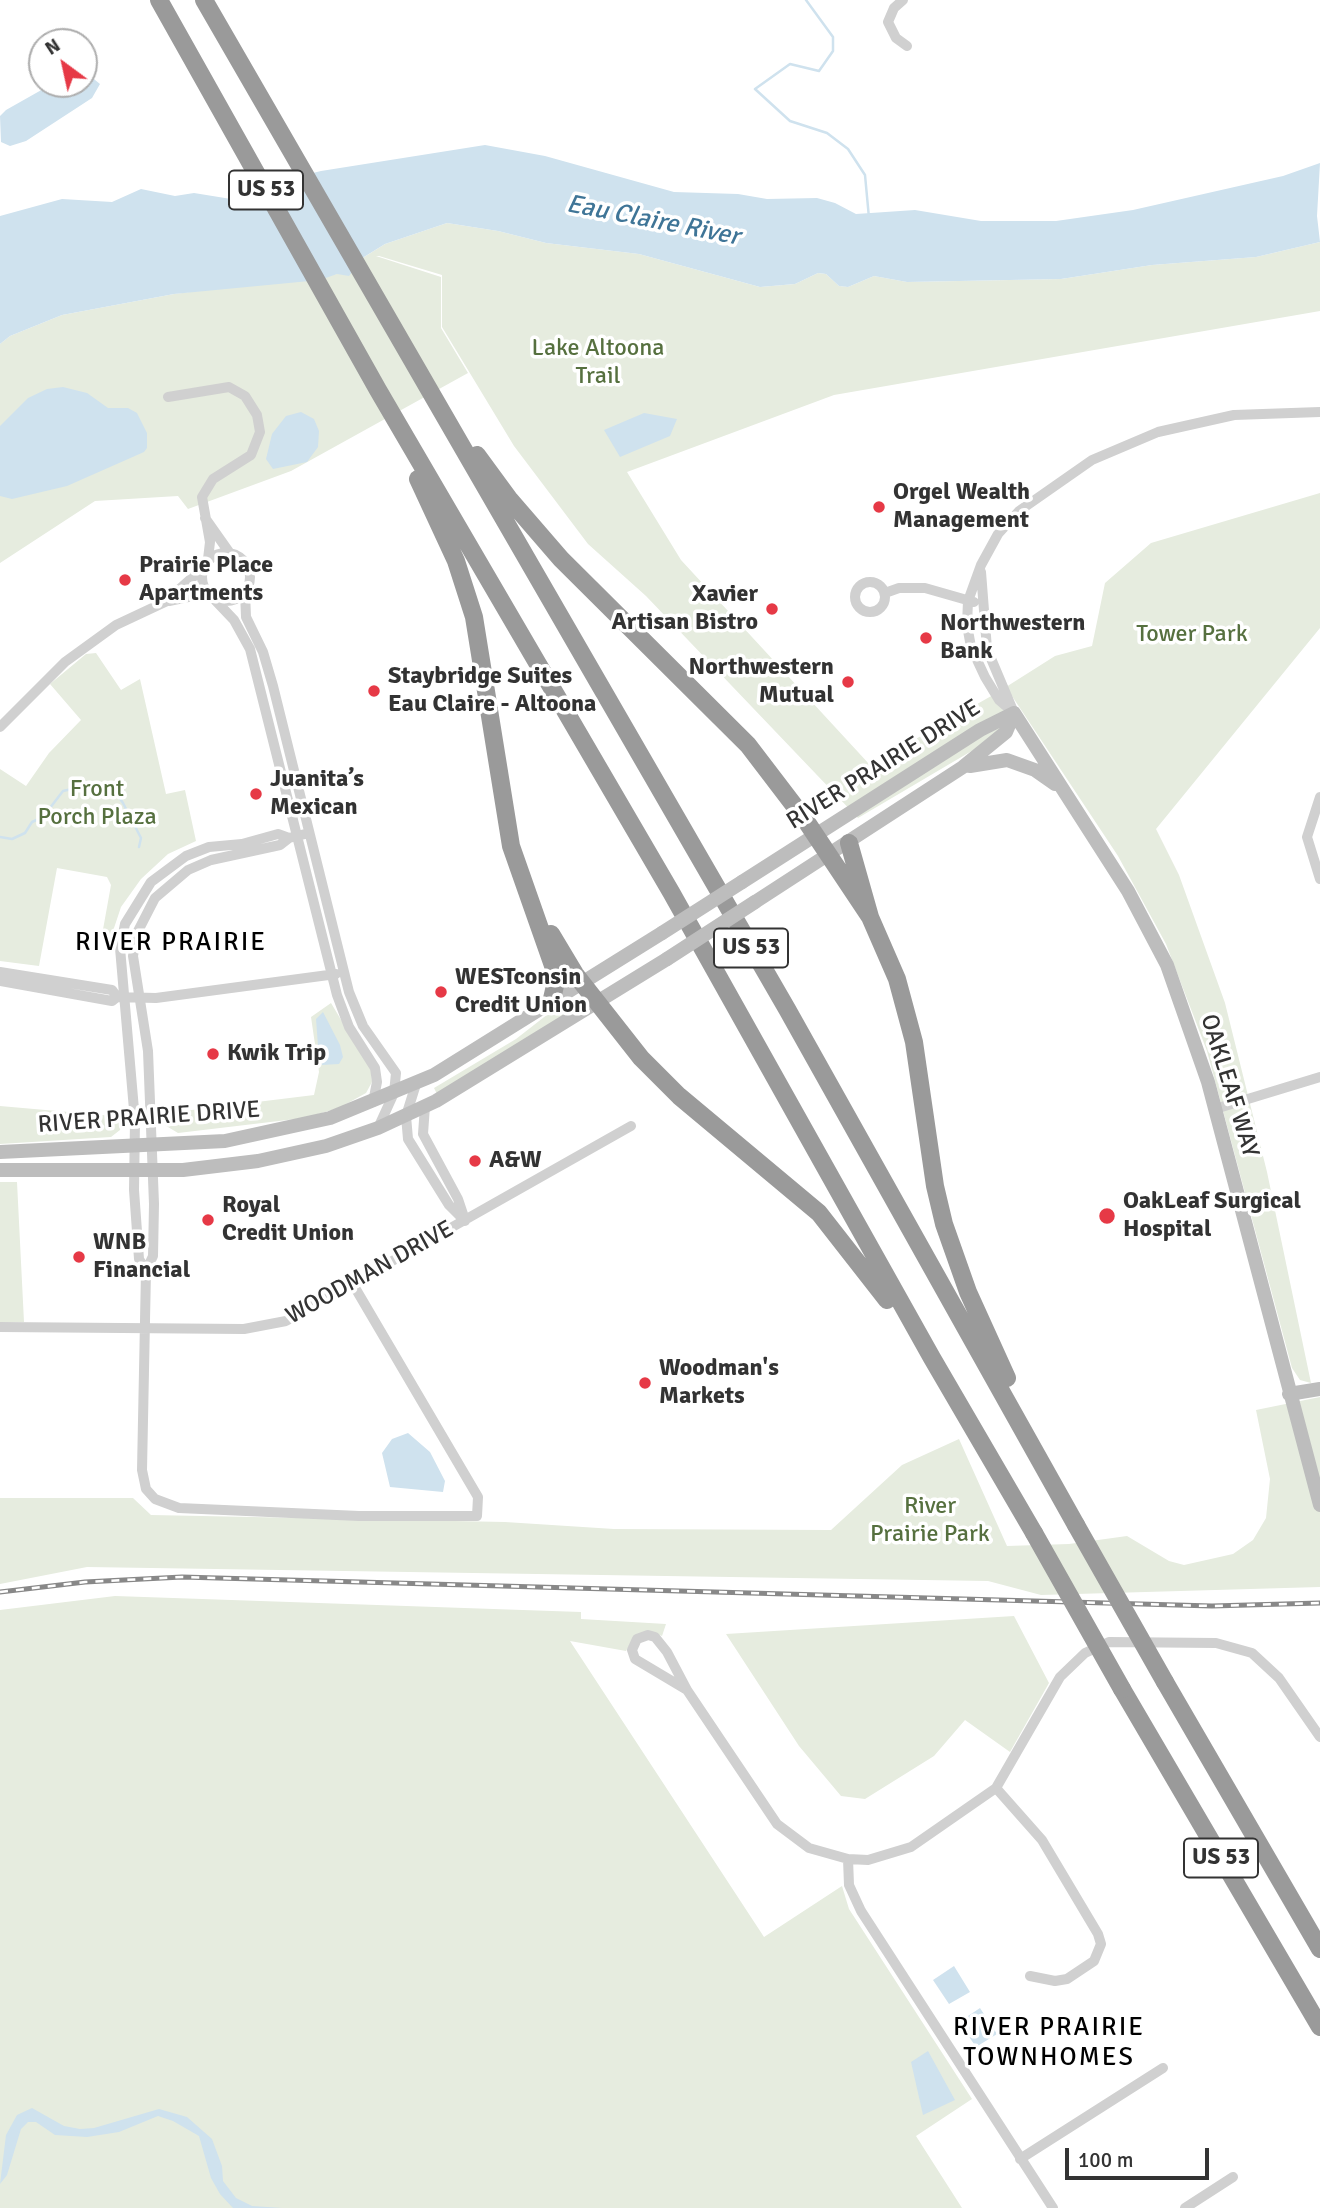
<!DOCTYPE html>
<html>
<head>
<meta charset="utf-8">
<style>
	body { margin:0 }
	#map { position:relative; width:1320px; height:2208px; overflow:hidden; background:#fff; font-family:Signika,sans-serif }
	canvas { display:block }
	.north { position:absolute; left:28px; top:28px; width:70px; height:70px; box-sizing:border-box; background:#fff; border:2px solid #adadad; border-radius:50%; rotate:327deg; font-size:19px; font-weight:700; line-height:28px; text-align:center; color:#333 }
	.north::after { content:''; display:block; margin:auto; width:24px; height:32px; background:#e63946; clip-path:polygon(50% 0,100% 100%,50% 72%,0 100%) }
	.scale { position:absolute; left:1065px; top:2148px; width:144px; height:32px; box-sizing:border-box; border:4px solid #333; border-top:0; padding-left:9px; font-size:21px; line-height:24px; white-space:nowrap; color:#333; -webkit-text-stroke:5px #fff; paint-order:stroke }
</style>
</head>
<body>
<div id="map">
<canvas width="1320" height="2208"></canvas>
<div class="north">N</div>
<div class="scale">100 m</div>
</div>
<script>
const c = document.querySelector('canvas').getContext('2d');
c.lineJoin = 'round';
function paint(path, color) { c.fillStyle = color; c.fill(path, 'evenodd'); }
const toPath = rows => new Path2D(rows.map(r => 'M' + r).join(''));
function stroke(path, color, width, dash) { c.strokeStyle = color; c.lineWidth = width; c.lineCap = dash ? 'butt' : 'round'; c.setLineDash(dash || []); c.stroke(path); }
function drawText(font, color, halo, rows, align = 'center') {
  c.font = font + ' Signika,sans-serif'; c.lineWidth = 7; c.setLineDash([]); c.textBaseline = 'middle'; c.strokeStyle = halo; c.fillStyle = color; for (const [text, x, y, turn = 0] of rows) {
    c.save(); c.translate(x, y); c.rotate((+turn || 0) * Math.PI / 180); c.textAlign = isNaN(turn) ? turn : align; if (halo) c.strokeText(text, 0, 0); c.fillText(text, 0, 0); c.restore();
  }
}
paint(toPath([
	[447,223,498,231,546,243,639,254,760,287,795,284,818,273,826,274,839,286,848,287,874,276,907,282,1061,279,1152,265,1256,257,1320,242,1320,311,834,395,627,472,681,560,870,765,993,695,1014,726,858,818,646,596,588,544,514,446,442,327,442,275,379,256,376,256,441,277,441,328,468,373,291,471,188,509,178,496,95,501,0,563,0,344,10,336,62,315,174,294,337,274,385,244],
	[1320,493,1320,628,1156,829,1179,875,1225,1003,1267,1172,1311,1383,1300,1380,1292,1368,1207,1051,1166,944,1118,856,1006,687,1055,656,1092,646,1105,583,1151,543],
	[96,653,121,690,140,679,166,794,185,790,196,841,168,854,141,879,121,907,111,937,102,935,111,885,107,877,57,868,39,966,0,961,0,769,26,786,49,753,81,720,50,684,86,654],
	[583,998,586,1003,437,1094,434,1088,516,1039,557,1007],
	[331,1003,371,1070,372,1082,366,1093,339,1108,304,1118,178,1133,163,1124,159,1114,314,1095,319,1072,311,1017],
	[0,1106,125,1117,125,1119,120,1130,111,1137,0,1144],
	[0,1182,17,1182,24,1322,0,1322],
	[1320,1397,1320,1587,1041,1595,988,1581,87,1567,0,1584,0,1498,133,1498,151,1515,505,1522,614,1529,831,1530,902,1465,959,1439,1007,1546,1069,1544,1127,1536,1169,1561,1184,1565,1233,1554,1253,1540,1266,1518,1270,1479,1256,1410],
	[115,1596,581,1612,581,1619,666,1624,662,1636,650,1631,635,1635,626,1651,570,1641,764,1937,842,1886,849,1909,972,2099,916,2136,962,2208,0,2208,0,1610],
	[1014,1616,1049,1683,1010,1752,965,1720,934,1756,865,1799,841,1796,799,1746,726,1634]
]), '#e6ecdf');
paint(toPath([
	[84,71,100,84,92,98,26,141,10,146,1,142,0,116,6,110,52,84,84,84],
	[485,145,545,156,674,192,738,194,767,199,817,198,835,203,856,214,915,210,981,221,1056,221,1133,210,1283,176,1320,163,1317,216,1320,242,1256,257,1152,265,1061,279,907,282,874,276,848,287,839,286,826,274,818,273,795,284,760,287,639,254,546,243,498,231,447,223,385,244,364,257,349,276,337,274,320,280,174,294,62,315,10,336,0,344,0,216,62,199,112,202,141,189,175,196,194,193,231,199,240,191,321,171],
	[63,387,87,393,108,408,128,408,137,413,147,433,147,448,144,452,67,486,12,499,0,496,0,426,28,398,47,389],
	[301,412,314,419,319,431,318,447,307,462,273,469,266,459,272,434,286,416],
	[644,413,677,419,670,436,620,457,604,430],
	[323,1012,340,1045,343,1057,339,1064,322,1065,319,1059,316,1019],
	[408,1433,430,1452,445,1481,443,1492,390,1487,382,1453,392,1439],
	[954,1966,970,1992,949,2004,933,1980],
	[980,2008,997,2034,976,2047,959,2022],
	[928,2051,955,2100,923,2115,911,2062],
	[32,2108,64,2126,80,2129,94,2128,159,2109,187,2117,212,2139,222,2166,223,2181,236,2198,252,2206,282,2208,233,2208,220,2194,211,2178,199,2136,173,2121,158,2116,119,2132,87,2137,55,2135,36,2122,28,2122,21,2129,7,2175,0,2184,6,2135,17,2115]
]), '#cfe2ee');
stroke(toPath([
	[806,0,833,37,833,51,819,71,790,64,755,89,790,121,827,133,848,149,865,175,869,218],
	[0,837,12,839,25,833,32,822,43,817,63,791,94,784,116,793,123,803,141,838,139,847]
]), '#cfe2ee', 2.5);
stroke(toPath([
	[903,0,894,8,888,22,896,38,907,46],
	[168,397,229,387,245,396,257,415,260,432,251,455,213,479,202,497,210,542,208,559],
	[205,518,229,552],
	'202 577a24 24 0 1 1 48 0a24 24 0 1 1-48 0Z',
	[981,572,987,649,1014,713],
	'855 597a15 15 0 1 1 30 0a15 15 0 1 1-30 0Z',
	[245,592,246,617,263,652,273,686,349,992,363,1026,396,1073,394,1093,378,1128],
	[885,593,899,588,925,588,974,602],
	[214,599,234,620,250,649,337,995,349,1027,375,1068,377,1082,373,1102],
	[169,601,207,593],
	[1014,713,999,700,985,677,971,647,967,625,968,601,981,565,998,534,1019,511,1092,460,1158,432,1234,415,1320,412],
	[0,727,65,662,116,625,165,602,202,569],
	[1320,797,1307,837,1320,879],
	[309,833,289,838,280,845,211,860,188,870,155,898,137,933,133,956,148,1051,154,1204,153,1256,146,1271,142,1470,146,1489,155,1499,179,1508,359,1516,477,1516,478,1497,354,1286],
	[0,972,112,990,117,997],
	[0,981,112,1001,117,997,156,998,336,974],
	[416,1084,406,1116,408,1139,449,1205,465,1221],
	[425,1106,423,1134,458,1199,464,1217],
	[1215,1109,1320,1077],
	[146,1271,139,1259,134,1190,135,1121,120,948,125,924,151,882,186,856,209,847,242,844,278,834,289,838],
	[0,1327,244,1329,286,1321,631,1126],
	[687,1690,635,1659,632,1650,637,1639,648,1635,655,1637,667,1652,687,1690,777,1824,809,1848,848,1859,868,1860,911,1847,996,1788,1060,1677,1085,1653,1109,1642,1216,1643,1252,1653,1279,1678,1320,1737],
	[996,1788,1042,1840,1098,1934,1101,1944,1094,1961,1067,1979,1055,1981,1030,1976],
	[848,1859,849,1885,861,1911,1053,2208],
	[1020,2159,1163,2068],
	[1185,2208,1233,2177]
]), '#d0d0d0', 10);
stroke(toPath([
	[1014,713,1128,891,1167,965,1208,1082,1320,1505],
	[970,766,1007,760,1035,770,1055,784],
	[742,882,980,730,1014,713],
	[755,902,963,767,1006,732,1014,713],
	[0,1152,225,1141,330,1118,434,1075,662,933],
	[0,1170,183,1170,258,1161,326,1146,378,1128,436,1101,667,959],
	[1289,1394,1320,1389]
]), '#bdbdbd', 14);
stroke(toPath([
	[159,0,378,390,671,892,932,1358,1034,1533],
	[204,0,787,1009,1076,1525],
	[477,455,510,500,561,559,748,745,806,821,870,917],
	[418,479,456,561,474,617,511,846,557,977,551,1003],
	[849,843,870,917,897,979,914,1042,935,1186,944,1224,968,1292,1007,1378],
	[551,934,575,974,641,1058,679,1096,819,1213,887,1300],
	[1165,1682,1320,1949],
	[1122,1689,1320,2027]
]), '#9a9a9a', 18);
const rail = toPath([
	[0,1592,85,1582,182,1577,1212,1606,1320,1603]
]);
stroke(rail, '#888', 5);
stroke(rail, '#fff', 2.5, [8]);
stroke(toPath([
	[662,933,742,882],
	[667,959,755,902]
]), '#bdbdbd', 14);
stroke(toPath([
	[1076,1525,1165,1682],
	[1034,1533,1122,1689]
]), '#9a9a9a', 18);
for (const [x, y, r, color] of [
	[879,507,7,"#e63946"],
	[125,580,7,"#e63946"],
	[772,609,7,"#e63946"],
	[926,638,7,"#e63946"],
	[848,682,7,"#e63946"],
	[374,691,7,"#e63946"],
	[256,794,7,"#e63946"],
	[441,992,7,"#e63946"],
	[213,1054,7,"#e63946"],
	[475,1161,7,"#e63946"],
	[1107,1216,9,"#e63946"],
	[208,1220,7,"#e63946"],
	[79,1257,7,"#e63946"],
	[645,1383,7,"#e63946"]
]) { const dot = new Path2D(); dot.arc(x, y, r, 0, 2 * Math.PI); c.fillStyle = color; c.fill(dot); stroke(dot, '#fff', 2.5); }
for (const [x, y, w] of [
	[266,190,74],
	[751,948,74],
	[1221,1858,74]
]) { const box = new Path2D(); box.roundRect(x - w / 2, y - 19.5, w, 39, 5); c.fillStyle = '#fff'; c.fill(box); stroke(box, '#333', 2); }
drawText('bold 23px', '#333', null, [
	["US 53",266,190],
	["US 53",751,948],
	["US 53",1221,1858]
]);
drawText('24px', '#56703f', '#fff', [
	["Lake Altoona",598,349],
	["Trail",598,377],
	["Tower Park",1192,635],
	["Front",97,790],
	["Porch Plaza",97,818],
	["River",930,1507],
	["Prairie Park",930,1535]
]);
drawText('bold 24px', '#333', '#fff', [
	["Orgel Wealth",893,493],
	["Management",893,521],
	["Prairie Place",139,566],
	["Apartments",139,594],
	["Xavier",758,595,"right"],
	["Artisan Bistro",758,623,"right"],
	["Northwestern",940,624],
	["Bank",940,652],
	["Northwestern",834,668,"right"],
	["Mutual",834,696,"right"],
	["Staybridge Suites",388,677],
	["Eau Claire - Altoona",388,705],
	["Juanita’s",270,780],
	["Mexican",270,808],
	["WESTconsin",455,978],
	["Credit Union",455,1006],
	["Kwik Trip",227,1054],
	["A&W",489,1161],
	["OakLeaf Surgical",1123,1202],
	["Hospital",1123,1230],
	["Royal",222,1206],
	["Credit Union",222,1234],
	["WNB",93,1243],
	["Financial",93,1271],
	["Woodman's",659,1369],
	["Markets",659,1397]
], 'left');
drawText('24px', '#333', '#fff', [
	["RIVER PRAIRIE DRIVE",884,765,-32],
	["OAKLEAF WAY",1229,1086,73],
	["RIVER PRAIRIE DRIVE",149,1118,-4],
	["WOODMAN DRIVE",370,1273,-29]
]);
drawText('italic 26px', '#3f7597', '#fff', [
	["Eau Claire River",653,221,11]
]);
c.letterSpacing = '2px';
drawText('26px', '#000', '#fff', [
	["RIVER PRAIRIE",171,943],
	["RIVER PRAIRIE",1049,2028],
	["TOWNHOMES",1049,2058]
]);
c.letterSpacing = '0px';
</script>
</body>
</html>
